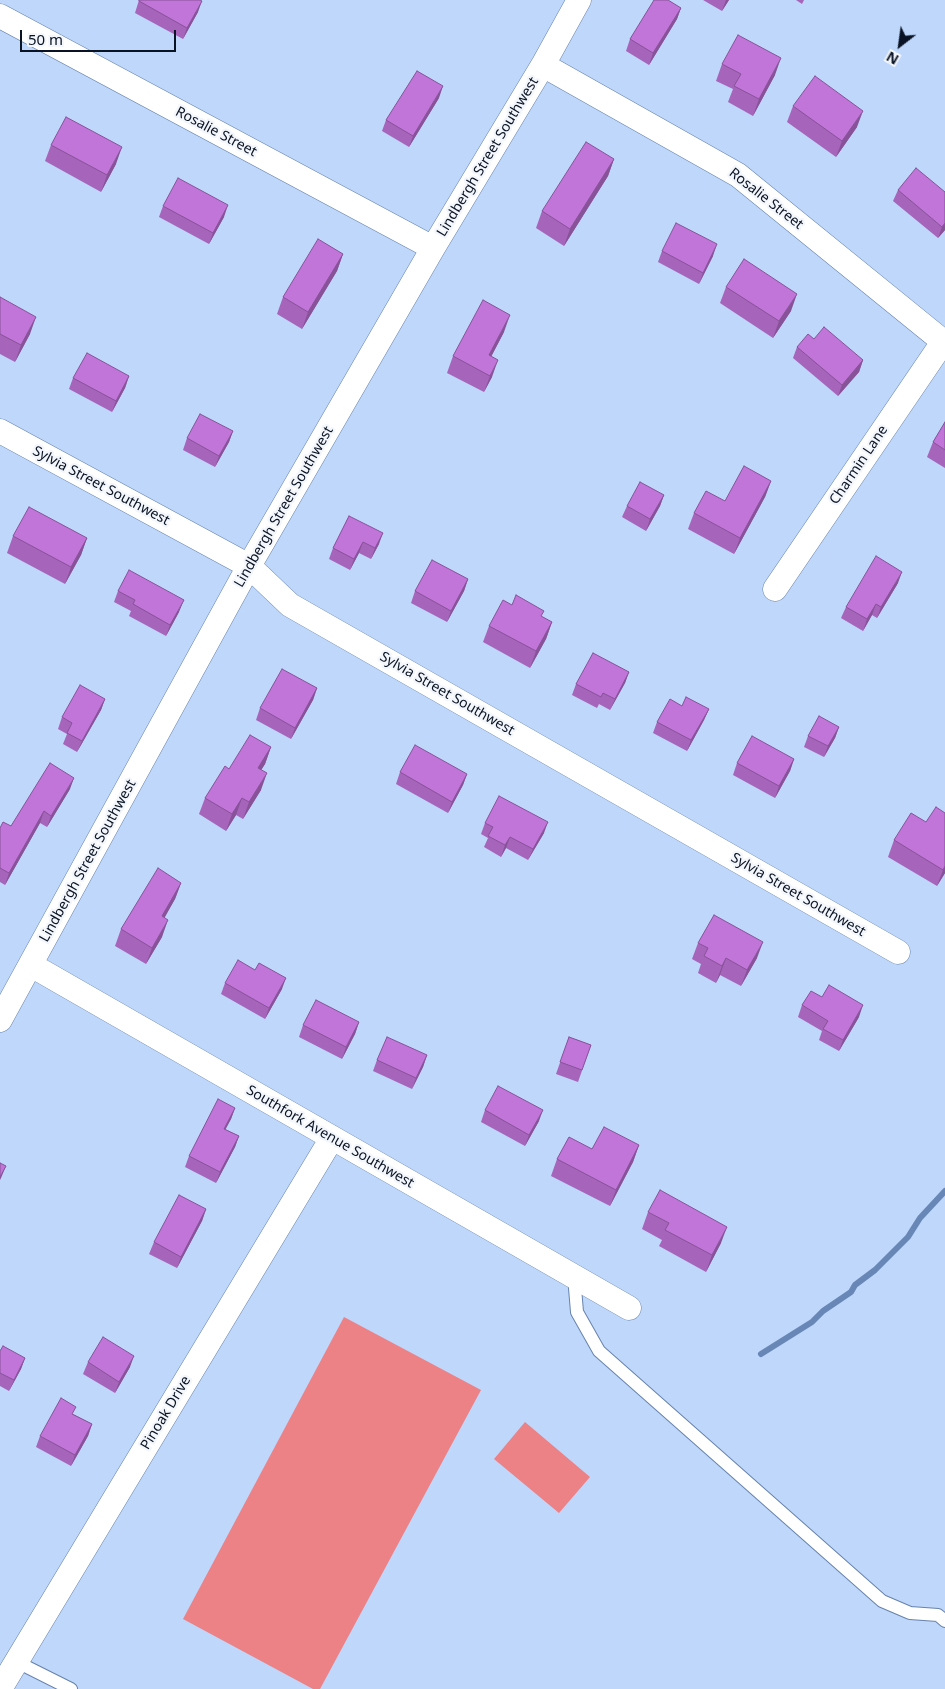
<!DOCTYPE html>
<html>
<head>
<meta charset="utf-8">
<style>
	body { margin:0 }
	#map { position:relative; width:945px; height:1689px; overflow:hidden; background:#bed7fa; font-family:"Noto Sans",sans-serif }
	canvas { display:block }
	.north { position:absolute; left:875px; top:20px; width:50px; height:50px; -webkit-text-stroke:4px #f3f6fb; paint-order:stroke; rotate:210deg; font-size:14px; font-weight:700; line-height:20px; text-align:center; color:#091323 }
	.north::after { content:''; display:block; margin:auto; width:18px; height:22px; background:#091323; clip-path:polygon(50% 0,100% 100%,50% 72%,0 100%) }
	.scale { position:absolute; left:20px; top:30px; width:156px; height:22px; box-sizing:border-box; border:2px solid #091323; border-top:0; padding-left:6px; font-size:15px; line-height:18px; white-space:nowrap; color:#091323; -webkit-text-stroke:4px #f3f6fb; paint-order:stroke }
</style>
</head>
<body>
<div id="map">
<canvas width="945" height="1689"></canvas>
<div class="north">N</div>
<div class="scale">50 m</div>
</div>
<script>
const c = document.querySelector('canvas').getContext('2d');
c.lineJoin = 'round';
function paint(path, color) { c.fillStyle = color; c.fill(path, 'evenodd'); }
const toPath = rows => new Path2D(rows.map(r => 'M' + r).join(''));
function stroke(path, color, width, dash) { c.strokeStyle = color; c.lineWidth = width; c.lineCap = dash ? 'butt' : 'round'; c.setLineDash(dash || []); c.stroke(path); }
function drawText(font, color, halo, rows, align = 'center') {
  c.font = font + ' "Noto Sans",sans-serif'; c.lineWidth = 4.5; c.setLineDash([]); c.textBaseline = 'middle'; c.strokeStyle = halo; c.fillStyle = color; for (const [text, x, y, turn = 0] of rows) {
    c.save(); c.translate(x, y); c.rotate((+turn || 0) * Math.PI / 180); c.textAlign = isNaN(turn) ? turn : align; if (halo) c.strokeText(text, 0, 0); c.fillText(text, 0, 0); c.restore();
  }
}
paint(toPath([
	[344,1317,481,1390,320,1689,313,1689,183,1619],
	[525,1422,590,1477,559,1513,494,1459]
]), '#ec8186');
stroke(toPath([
	[761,1354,812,1322,823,1311,851,1292,855,1285,875,1270,908,1237,920,1218,945,1191]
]), '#6887b6', 6);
const service = toPath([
	[574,1276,577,1312,599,1351,882,1601,910,1613,938,1615,945,1621],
	[17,1662,71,1689]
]);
const minor = toPath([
	[0,16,433,248],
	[543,65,738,175,945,343],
	[0,431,249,566,290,605,898,952],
	[775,589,943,342],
	[31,965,629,1308],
	[0,1020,249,566,433,248,543,65,579,0],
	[0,1689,332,1138]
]);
stroke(service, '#6783ab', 14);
stroke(minor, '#6783ab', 25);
stroke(service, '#fff', 12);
stroke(minor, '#fff', 24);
paint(toPath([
	[139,0,198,12,183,39,135,13],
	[703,0,729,0,722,11],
	[796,0,804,0,802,4],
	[681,8,677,19,649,65,626,51,630,39],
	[722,64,775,75,753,116,728,102,733,89,716,81],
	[439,98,409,147,382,131,386,120],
	[793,106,857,127,836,157,787,122],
	[51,145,116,164,101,192,45,161],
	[614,159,608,176,564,246,536,228,542,211],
	[898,190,945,192,945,230,938,238,893,201],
	[163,206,224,217,209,244,159,217],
	[662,251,713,256,699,284,658,262],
	[343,254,337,271,302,329,277,314,283,297],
	[726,287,791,311,773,338,720,303],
	[0,297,30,334,15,362,0,354],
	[504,332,491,357,492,377,484,392,447,373,453,356],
	[814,339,863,360,859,372,838,396,793,358,797,347],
	[129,376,125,388,112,412,69,389,73,378],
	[945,422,945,468,927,457,933,442],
	[233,431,229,442,215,467,183,450,187,438],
	[771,481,765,497,734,554,688,529,694,513,725,501],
	[664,495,660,506,646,531,622,517,627,506],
	[349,516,379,544,371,559,359,553,350,570,329,559,333,548],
	[13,536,87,538,81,555,65,584,7,553],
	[468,579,464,591,447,622,411,603,415,591],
	[898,583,877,618,872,615,863,631,841,618,846,607],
	[118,591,179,612,166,636,129,616,131,611,114,602],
	[512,605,542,617,552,622,546,639,530,668,483,642,489,626],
	[629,672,625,683,610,710,599,704,597,708,572,695,576,684],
	[317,688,313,700,291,739,256,720,260,708],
	[105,699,101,710,77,752,63,744,67,734,58,729,62,717],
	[682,706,709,709,704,720,687,751,653,733,657,722],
	[839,727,835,738,824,757,804,747,808,736],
	[271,747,265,764,261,770,261,790,243,819,236,815,226,831,199,814,205,798,229,769],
	[794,759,790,771,775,798,733,775,737,763],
	[400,772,467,774,463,785,448,813,396,784],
	[70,789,47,827,40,823,5,885,0,882,0,828,11,826],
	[945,813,945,873,937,886,888,857,894,840,926,822],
	[485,823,544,833,528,860,506,848,501,857,484,847,488,838,481,834],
	[181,883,175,899,164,918,162,937,146,964,115,946,121,929],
	[698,943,757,958,741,986,720,975,716,983,698,973,701,964,692,959],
	[225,983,282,989,265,1019,221,994],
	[822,997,859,1017,839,1051,819,1040,822,1031,798,1017,802,1005],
	[359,1022,355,1034,342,1059,299,1037,303,1025],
	[569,1037,591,1045,578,1082,556,1074],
	[427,1055,423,1067,412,1089,373,1071,377,1060],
	[235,1108,231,1119,225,1129,239,1136,235,1147,216,1183,185,1167,189,1156],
	[485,1110,539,1121,525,1146,481,1122],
	[639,1145,633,1162,610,1206,551,1176,557,1159,592,1149],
	[206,1209,202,1221,177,1268,149,1254,154,1242],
	[648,1212,721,1243,706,1272,659,1246,662,1240,642,1229],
	[0,1351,25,1358,21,1369,9,1391,0,1386],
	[88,1362,130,1367,115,1393,83,1374],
	[73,1414,92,1424,88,1436,71,1466,36,1447,40,1436]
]), '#a665bb');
paint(toPath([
	[726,0,729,0,722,11],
	[202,1,198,12,183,39,187,28],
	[681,8,677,19,649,65,653,53],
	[781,58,775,75,753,116,759,99],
	[443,86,439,98,409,147,413,136],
	[863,111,857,127,836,157,842,141],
	[122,147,116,164,101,192,107,175],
	[614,159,608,176,564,246,570,229],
	[228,205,224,217,209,244,213,233],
	[945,223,945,230,938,238,942,227],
	[717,244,713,256,699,284,703,273],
	[343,254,337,271,302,329,308,312],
	[797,294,791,311,773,338,779,321],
	[510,315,504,332,483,372,489,355],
	[36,317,30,334,15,362,21,345],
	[498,360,492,377,484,392,490,376],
	[863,360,859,372,838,396,842,385],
	[129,376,125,388,112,412,116,401],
	[233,431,229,442,215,467,219,456],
	[771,481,765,497,734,554,740,538],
	[664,495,660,506,646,531,650,519],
	[383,533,379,544,371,559,375,548],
	[87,538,81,555,65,584,71,567],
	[363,542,359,553,350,570,354,559],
	[902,572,898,583,877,618,881,607],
	[468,579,464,591,447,622,451,611],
	[184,600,179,612,166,636,170,625],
	[876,604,872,615,863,631,867,619],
	[552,622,546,639,530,668,536,651],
	[629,672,625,683,610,710,615,699],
	[317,688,313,700,291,739,295,728],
	[105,699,101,710,77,752,82,741],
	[709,709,704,720,687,751,691,740],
	[839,727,835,738,824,757,828,746],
	[271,747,265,764,252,785,258,768],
	[794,759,790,771,775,798,779,786],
	[267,773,261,790,243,819,249,802],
	[467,774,463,785,448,813,452,802],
	[74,778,70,789,47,827,51,816],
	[242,798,236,815,226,831,232,814],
	[44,811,40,823,5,885,9,873],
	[548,822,544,833,528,860,533,849],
	[510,837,506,848,501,857,505,845],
	[945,866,945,873,937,886,943,870],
	[181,883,175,899,156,933,162,916],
	[168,920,162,937,146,964,152,948],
	[763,942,757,958,741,986,747,970],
	[726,958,720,975,716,983,722,966],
	[286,978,282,989,265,1019,269,1008],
	[863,1005,859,1017,839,1051,843,1040],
	[359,1022,355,1034,342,1059,346,1047],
	[427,1055,423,1067,412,1089,416,1078],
	[235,1108,231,1119,220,1140,224,1129],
	[543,1110,539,1121,525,1146,529,1135],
	[239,1136,235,1147,216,1183,220,1172],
	[639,1145,633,1162,610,1206,616,1190],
	[6,1166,1,1178,0,1180,0,1177],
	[206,1209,202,1221,177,1268,181,1257],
	[727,1227,721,1243,706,1272,712,1255],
	[134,1356,130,1367,115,1393,119,1382],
	[25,1358,21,1369,9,1391,14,1380],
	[92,1424,88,1436,71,1466,75,1455]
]), '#875298');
const building = toPath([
	[139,0,200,0,202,1,187,28,139,1,139,0],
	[654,0,668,0,681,8,653,53,630,39,654,0],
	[738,35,781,58,759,99,734,86,741,74,722,64,738,35],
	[417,71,443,86,413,136,386,120,417,71],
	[815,76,863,111,842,141,793,106,815,76],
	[66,117,122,147,107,175,51,145,66,117],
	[586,142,614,159,570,229,542,211,586,142],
	[916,168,945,192,945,223,942,227,898,190,916,168],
	[178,178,228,205,213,233,163,206,178,178],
	[676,223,717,244,703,273,662,251,676,223],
	[318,239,343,254,308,312,283,297,318,239],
	[744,259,797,294,779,321,726,287,744,259],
	[0,297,36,317,21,345,0,334,0,297],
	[483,300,510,315,489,355,498,360,490,376,453,356,483,300],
	[824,327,863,360,842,385,797,347,808,334,814,339,824,327],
	[87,353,129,376,116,401,73,378,87,353],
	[200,414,233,431,219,456,187,438,200,414],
	[945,422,945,450,933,442,945,422],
	[744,466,771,481,740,538,694,513,706,491,725,501,744,466],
	[640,482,664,495,650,519,627,506,640,482],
	[29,507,87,538,71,567,13,536,29,507],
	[349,516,383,533,375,548,363,542,354,559,333,548,349,516],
	[876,556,902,572,881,607,876,604,867,619,846,607,876,556],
	[432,560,468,579,451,611,415,591,432,560],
	[129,570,184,600,170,625,133,604,135,600,118,591,129,570],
	[516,595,544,611,541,616,552,622,536,651,489,626,503,600,512,605,516,595],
	[593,653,629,672,615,699,603,693,601,697,576,684,593,653],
	[282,669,317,688,295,728,260,708,282,669],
	[80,685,105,699,82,741,67,733,72,723,62,717,80,685],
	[686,697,709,709,691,740,657,722,670,699,682,706,686,697],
	[819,716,839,727,828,746,808,736,819,716],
	[250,735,271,747,258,768,267,773,249,802,242,798,232,814,205,798,225,766,229,769,250,735],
	[752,736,794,759,779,786,737,763,752,736],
	[415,745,467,774,452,802,400,772,415,745],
	[50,763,74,778,51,816,44,811,9,873,0,868,0,828,3,822,11,826,50,763],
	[499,796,548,822,533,849,510,837,505,845,488,836,493,827,485,823,499,796],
	[936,807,945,813,945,866,943,870,894,840,911,813,926,822,936,807],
	[158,868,181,883,162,916,168,920,152,948,121,929,158,868],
	[714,915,763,942,747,970,726,958,722,966,704,956,708,948,698,943,714,915],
	[238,960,255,970,259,963,286,978,269,1008,225,983,238,960],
	[829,985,863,1005,843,1040,823,1029,828,1021,802,1005,811,991,822,997,829,985],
	[316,1000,359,1022,346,1047,303,1025,316,1000],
	[387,1037,427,1055,416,1078,377,1060,387,1037],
	[569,1037,591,1045,582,1070,560,1062,569,1037],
	[498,1086,543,1110,529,1135,485,1110,498,1086],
	[218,1099,235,1108,224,1129,239,1136,220,1172,189,1156,218,1099],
	[604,1127,639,1145,616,1190,557,1159,569,1137,592,1149,604,1127],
	[0,1163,6,1166,0,1177,0,1163],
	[660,1190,727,1227,712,1255,665,1230,669,1223,648,1212,660,1190],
	[179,1195,206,1209,181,1257,154,1242,179,1195],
	[103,1337,134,1356,119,1382,88,1362,103,1337],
	[3,1346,25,1358,14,1380,0,1373,0,1351,3,1346],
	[61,1398,76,1407,72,1414,92,1424,75,1455,40,1436,61,1398]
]);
paint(building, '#c175d9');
stroke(building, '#875298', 1);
drawText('14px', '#091323', '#f3f6fb', [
	["Rosalie Street",216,132,28],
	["Lindbergh Street Southwest",488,157,-59],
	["Rosalie Street",766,199,38],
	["Charmin Lane",859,465,-56],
	["Sylvia Street Southwest",101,486,28],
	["Lindbergh Street Southwest",284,507,-60],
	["Sylvia Street Southwest",447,694,30],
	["Lindbergh Street Southwest",88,861,-61],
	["Sylvia Street Southwest",798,895,30],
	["Southfork Avenue Southwest",330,1137,30],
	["Pinoak Drive",166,1413,-59]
]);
</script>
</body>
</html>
